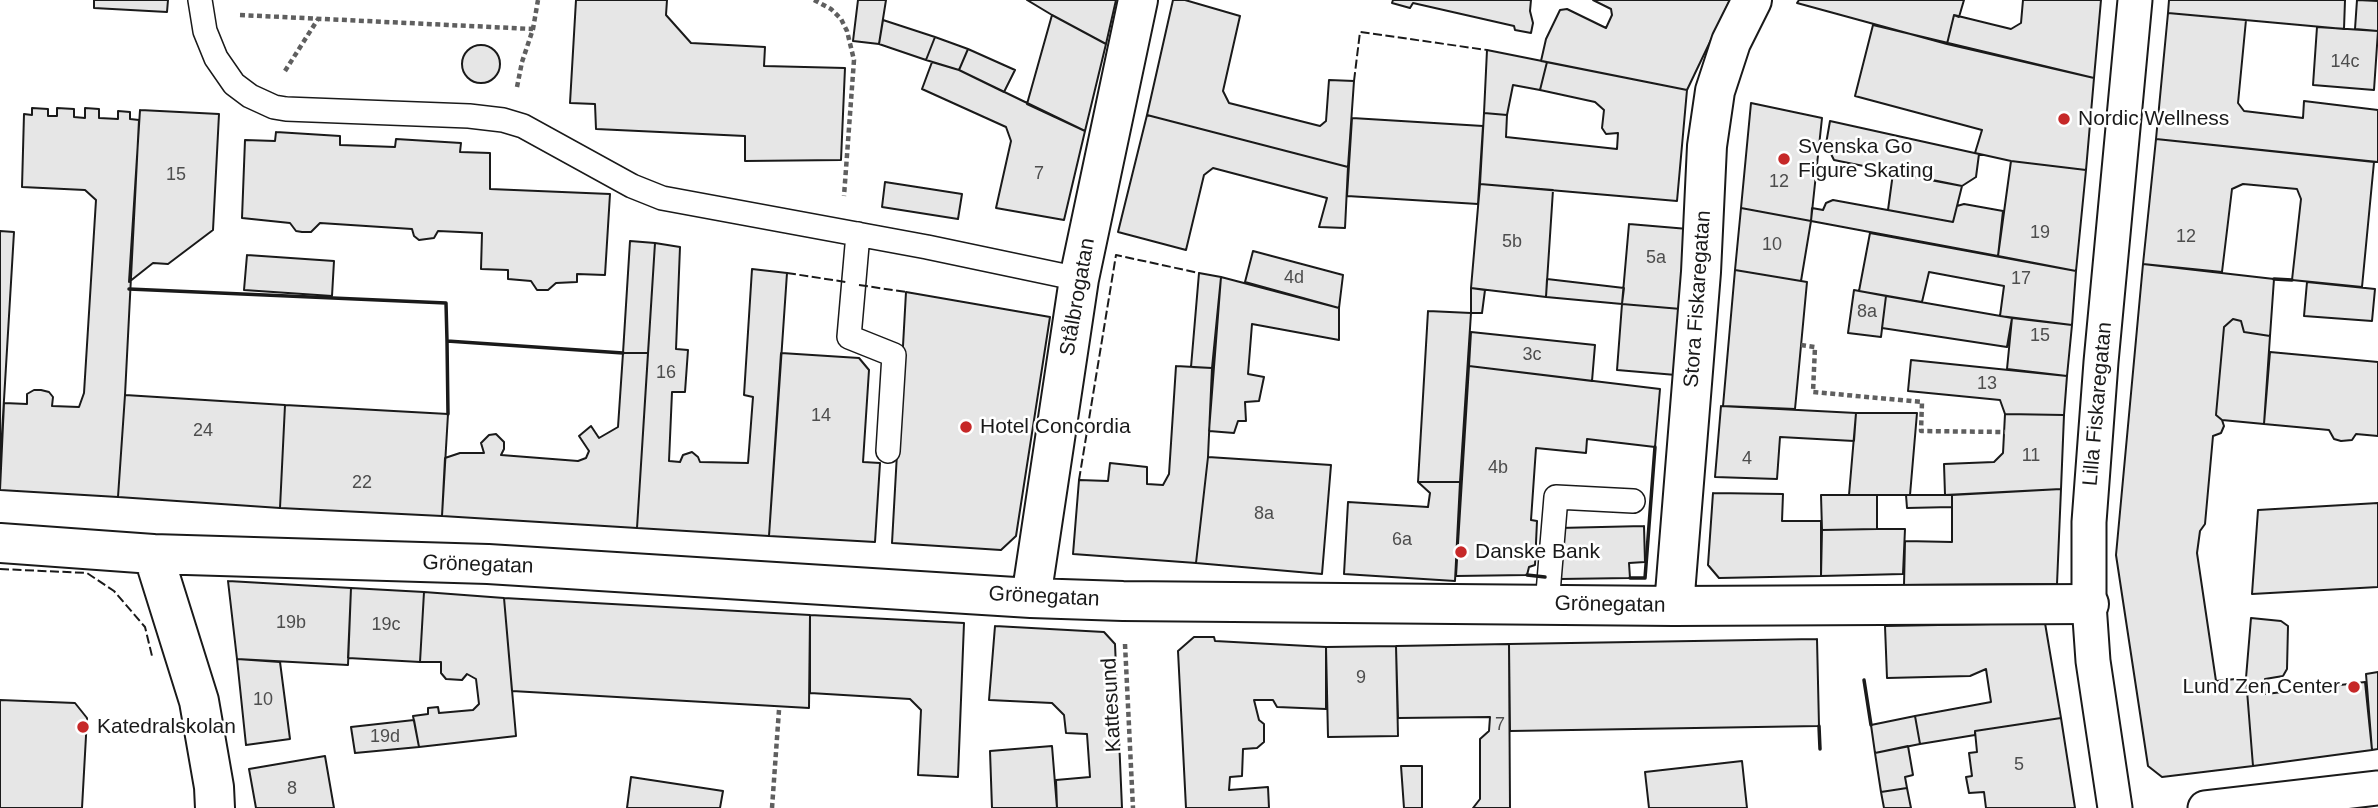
<!DOCTYPE html>
<html>
<head>
<meta charset="utf-8">
<style>
	body { margin:0 }
	canvas { display:block; background:#fff }
</style>
</head>
<body>
<canvas width="2378" height="808"></canvas>
<script>
const c = document.querySelector('canvas').getContext('2d');
c.lineJoin = 'round';
function paint(path, color) { c.fillStyle = color; c.fill(path, 'evenodd'); }
const toPath = rows => new Path2D(rows.map(r => 'M' + r).join(''));
function stroke(path, color, width, dash) { c.strokeStyle = color; c.lineWidth = width; c.lineCap = dash ? 'butt' : 'round'; c.setLineDash(dash || []); c.stroke(path); }
function drawText(font, color, halo, rows, align = 'center') {
  c.font = font + ' Arial,sans-serif'; c.lineWidth = 5; c.setLineDash([]); c.textBaseline = 'middle'; c.strokeStyle = halo; c.fillStyle = color; for (const [text, x, y, turn = 0] of rows) {
    c.save(); c.translate(x, y); c.rotate((+turn || 0) * Math.PI / 180); c.textAlign = isNaN(turn) ? turn : align; if (halo) c.strokeText(text, 0, 0); c.fillText(text, 0, 0); c.restore();
  }
}
const building = toPath([
	[94,0,168,0,167,12,94,8,94,0],
	[576,0,667,0,666,15,691,43,765,47,764,66,845,68,841,160,745,161,745,136,596,129,595,104,570,103,576,0],
	[858,0,886,0,879,44,853,41,858,0],
	[1027,0,1116,0,1106,44,1052,15,1027,0],
	[1173,0,1185,0,1240,16,1223,91,1229,103,1320,126,1326,121,1329,80,1354,81,1348,167,1147,115,1173,0],
	[1393,0,1531,0,1530,11,1533,23,1531,33,1515,30,1514,26,1413,3,1410,8,1392,3,1393,0],
	[1593,0,1730,0,1687,90,1541,61,1546,39,1560,10,1567,9,1606,28,1612,15,1611,9,1593,0],
	[1799,0,1964,0,1959,17,1954,15,1947,44,1797,3,1799,0],
	[2023,0,2101,0,2094,78,1947,44,1954,15,2011,29,2021,23,2023,0],
	[2169,0,2345,0,2344,29,2168,13,2169,0],
	[2357,0,2378,1,2378,31,2355,29,2357,0],
	[2168,13,2246,20,2238,103,2244,111,2303,118,2304,101,2378,110,2378,162,2156,139,2168,13],
	[1052,15,1106,44,1085,131,1027,104,1052,15],
	[883,20,935,37,926,60,879,44,883,20],
	[1873,25,2094,78,2086,170,2011,161,1975,153,1982,130,1855,96,1873,25],
	[2317,27,2378,31,2374,90,2313,85,2317,27],
	[935,37,968,49,959,70,926,60,935,37],
	'462 64a19 19 0 1 1 38 0a19 19 0 1 1-38 0Z',
	[968,49,1015,70,1004,92,959,70,968,49],
	[1487,50,1547,62,1540,90,1513,85,1507,115,1484,113,1487,50],
	[932,62,959,70,1085,131,1064,220,996,208,1011,141,1006,127,922,89,932,62],
	[1547,62,1687,90,1677,201,1480,184,1484,113,1507,115,1506,137,1617,149,1618,133,1606,134,1602,128,1604,110,1595,102,1540,90,1547,62],
	[1751,103,1822,118,1811,221,1741,208,1751,103],
	[32,108,48,109,48,116,57,116,57,108,74,109,74,117,85,118,85,108,99,109,99,118,118,119,118,111,130,112,130,119,139,120,125,395,118,497,0,490,4,403,27,404,27,394,34,390,41,390,49,392,53,397,52,406,79,407,84,393,96,200,85,190,22,187,24,114,32,115,32,108],
	[140,110,219,114,213,230,168,264,153,263,129,282,140,110],
	[1147,115,1348,167,1345,228,1319,227,1327,198,1213,168,1204,175,1186,250,1118,232,1147,115],
	[1352,118,1483,126,1478,204,1347,196,1352,118],
	[1830,121,1979,154,1976,177,1962,186,1834,160,1826,144,1830,121],
	[276,132,340,136,340,145,395,147,396,139,461,143,460,152,490,153,490,189,610,194,605,275,577,274,577,282,556,283,548,290,537,290,531,281,508,279,508,270,481,269,482,233,438,231,434,238,419,240,414,236,412,229,320,223,311,232,302,232,296,231,290,223,242,218,245,140,275,141,276,132],
	[2156,139,2374,162,2362,287,2292,280,2301,199,2297,189,2243,184,2232,189,2222,272,2143,264,2156,139],
	[2011,161,2086,170,2076,271,1998,256,2011,161],
	[1893,173,1962,186,1953,222,1888,210,1893,173],
	[885,182,962,194,958,219,882,207,885,182],
	[1480,184,1553,190,1546,297,1471,288,1480,184],
	[1833,200,1953,222,1957,206,1964,204,2003,211,1998,256,1811,221,1812,208,1823,210,1826,203,1833,200],
	[1741,208,1811,221,1801,281,1735,270,1741,208],
	[1629,224,1688,229,1681,309,1622,304,1629,224],
	[0,231,14,232,0,467,0,231],
	[1870,233,2076,271,2072,325,2000,316,2004,286,1929,272,1922,302,1859,291,1870,233],
	[630,241,655,243,648,353,623,353,630,241],
	[655,243,680,247,676,349,688,350,685,392,672,392,669,461,680,462,683,455,692,452,698,457,700,462,748,463,753,397,744,395,752,269,787,273,769,536,637,528,655,243],
	[1253,251,1343,275,1339,308,1245,282,1253,251],
	[247,255,334,261,332,296,244,290,247,255],
	[2143,264,2274,279,2270,336,2244,332,2241,321,2233,319,2224,327,2216,415,2222,420,2224,426,2221,433,2213,436,2205,524,2200,531,2197,553,2216,681,2246,678,2253,766,2162,777,2148,766,2116,555,2143,264],
	[1735,270,1807,282,1795,409,1723,406,1735,270],
	[1199,273,1221,277,1212,368,1191,367,1199,273],
	[1221,277,1339,308,1339,340,1252,324,1248,374,1264,377,1259,401,1245,402,1246,421,1238,421,1234,433,1209,431,1221,277],
	[1547,279,1624,288,1622,304,1546,297,1547,279],
	[2307,282,2375,289,2372,321,2304,316,2307,282],
	[1471,288,1485,290,1482,313,1471,313,1471,288],
	[1854,290,1886,296,1881,337,1848,333,1854,290],
	[906,292,1050,317,1016,536,1001,550,892,543,906,292],
	[1886,296,2012,318,2007,347,1882,328,1886,296],
	[1622,304,1681,309,1676,375,1617,370,1622,304],
	[1428,311,1471,313,1460,482,1418,482,1428,311],
	[2012,318,2072,325,2067,376,2007,369,2012,318],
	[2233,319,2241,321,2244,332,2270,336,2264,424,2222,420,2216,415,2224,327,2233,319],
	[1471,332,1595,345,1592,381,1469,366,1471,332],
	[2270,352,2378,362,2378,436,2356,434,2352,440,2341,441,2334,439,2329,430,2264,424,2270,352],
	[623,353,648,353,637,528,442,516,445,458,460,453,484,453,481,443,489,435,496,434,504,442,504,449,501,455,578,461,586,458,589,451,579,436,591,426,599,438,618,427,623,353],
	[781,353,859,358,869,370,863,462,880,463,875,542,769,536,781,353],
	[1911,360,2067,376,2064,415,2005,414,2000,400,1908,391,1911,360],
	[1176,366,1212,368,1208,457,1196,563,1073,554,1079,480,1108,481,1110,463,1147,467,1147,484,1163,485,1169,474,1176,366],
	[1469,366,1660,389,1655,447,1587,439,1586,453,1536,448,1531,520,1537,521,1535,565,1529,567,1527,575,1456,576,1469,366],
	[125,395,285,405,280,508,118,497,125,395],
	[285,405,448,414,442,516,280,508,285,405],
	[1721,406,1856,413,1854,441,1780,437,1777,479,1715,477,1721,406],
	[1856,413,1917,413,1910,495,1849,495,1856,413],
	[2005,414,2064,415,2061,489,1945,495,1944,464,1994,462,2003,453,2005,414],
	[1208,457,1331,465,1322,574,1196,563,1208,457],
	[1418,482,1460,482,1455,581,1344,574,1348,502,1428,507,1430,493,1418,482],
	[2061,489,2057,584,1904,585,1905,541,1952,542,1952,495,2061,489],
	[1713,493,1783,494,1782,521,1821,521,1821,576,1719,578,1708,565,1713,493],
	[1821,495,1877,495,1877,529,1822,530,1821,495],
	[1906,495,1952,495,1952,507,1907,508,1906,495],
	[2378,503,2378,587,2252,594,2258,510,2378,503],
	[1644,526,1645,562,1629,563,1630,578,1560,579,1559,528,1644,526],
	[1877,529,1905,529,1903,574,1821,576,1822,530,1877,529],
	[228,581,351,588,348,665,237,659,228,581],
	[351,588,424,592,420,662,348,658,351,588],
	[424,592,504,598,516,736,419,747,413,716,428,714,428,708,438,707,439,713,473,710,479,704,476,679,467,674,462,680,446,679,441,673,441,662,420,662,424,592],
	[504,598,810,615,809,708,512,691,504,598],
	[810,615,964,623,958,777,918,775,921,710,910,699,810,693,810,615],
	[2251,618,2281,621,2288,626,2287,669,2283,676,2265,679,2266,694,2365,682,2372,750,2253,766,2246,678,2251,618],
	[2045,623,2061,718,1975,731,1975,735,1920,744,1915,716,1991,702,1986,669,1970,676,1887,678,1885,626,2045,623],
	[995,626,1104,632,1115,644,1122,808,1057,808,1056,780,1090,777,1087,734,1066,733,1064,715,1052,703,989,700,995,626],
	[1194,637,1214,637,1215,641,1326,647,1326,709,1277,707,1273,700,1254,700,1259,720,1264,724,1264,742,1257,748,1243,749,1242,776,1230,777,1229,790,1268,787,1269,808,1186,808,1178,651,1194,637],
	[1817,639,1819,726,1510,731,1509,644,1817,639],
	[1509,644,1510,808,1473,808,1480,799,1480,739,1489,731,1490,717,1398,718,1396,646,1509,644],
	[1396,646,1398,736,1328,737,1326,647,1396,646],
	[237,659,280,662,290,739,246,745,237,659],
	[2378,672,2378,749,2372,750,2366,674,2378,672],
	[0,700,75,703,87,718,82,808,0,808,0,700],
	[1915,716,1920,744,1875,753,1871,725,1915,716],
	[2061,718,2075,808,1986,808,1984,792,1969,793,1966,777,1972,776,1969,753,1977,752,1975,731,2061,718],
	[414,720,419,747,355,753,351,727,414,720],
	[1052,746,1057,808,992,808,990,751,1052,746],
	[1908,746,1913,775,1905,777,1907,788,1881,792,1875,753,1908,746],
	[325,756,334,808,256,808,249,769,325,756],
	[1742,761,1747,808,1649,808,1645,772,1742,761],
	[1401,766,1422,766,1422,808,1404,808,1401,766],
	[631,777,723,791,720,808,627,808,631,777],
	[1907,788,1911,808,1884,808,1881,792,1907,788]
]);
paint(building, '#e6e6e6');
stroke(building, '#1a1a1a', 2);
const service = toPath([
	[200,0,205,31,216,58,234,84,250,96,274,107,286,109,469,116,503,120,523,126,632,186,662,198,927,247,1079,279],
	[858,234,849,337,894,355,888,451],
	[1547,605,1556,497,1633,501]
]);
const pedestrian = toPath([
	[2115,808,2093,661,2089,604,2089,522,2101,362,2135,0],
	[2205,808,2378,788]
]);
const minor = toPath([
	[0,543,153,554,488,564,1031,598,1123,601,1674,606,2089,604],
	[153,554,199,701,214,787,215,808],
	[1031,598,1079,279,1138,0],
	[1674,606,1701,272,1707,146,1715,91,1731,42,1752,0]
]);
stroke(service, '#1a1a1a', 26);
stroke(pedestrian, '#1a1a1a', 37);
stroke(minor, '#1a1a1a', 42);
stroke(toPath([
	[814,0,831,9,841,19,847,31,854,60,844,196],
	[240,15,533,29],
	[285,71,318,19],
	[517,87,522,62,533,29,538,0],
	[1801,345,1815,347,1813,392,1922,402,1921,431,2005,432],
	[1125,644,1133,808],
	[772,808,779,710]
]), '#5f5f5f', 4.5, [5, 3.5]);
stroke(service, '#fff', 23);
stroke(pedestrian, '#fff', 33);
stroke(minor, '#fff', 38);
stroke(toPath([
	[1354,81,1360,32,1487,50],
	[787,273,846,282],
	[859,285,906,292],
	[1079,480,1116,255,1199,273],
	[0,569,87,573,114,591,145,627,152,656]
]), '#1a1a1a', 2, [9, 3.5]);
stroke(toPath([
	[2274,279,2292,280],
	[129,289,446,303,447,341],
	[448,414,447,341,623,353],
	[1527,575,1545,577],
	[1630,578,1645,578,1655,447],
	[1864,680,1871,725],
	[1819,726,1820,749]
]), '#1a1a1a', 3.5);
for (const [x, y, r, color] of [
	[2064,119,7,"#c62828"],
	[1784,159,7,"#c62828"],
	[966,427,7,"#c62828"],
	[1461,552,7,"#c62828"],
	[2354,687,7,"#c62828"],
	[83,727,7,"#c62828"]
]) { const dot = new Path2D(); dot.arc(x, y, r, 0, 2 * Math.PI); c.fillStyle = color; c.fill(dot); stroke(dot, '#fff', 2.5); }
drawText('18px', '#4d4d4d', null, [
	["14c",2345,62],
	["7",1039,174],
	["15",176,175],
	["12",1779,182],
	["19",2040,233],
	["12",2186,237],
	["5b",1512,242],
	["10",1772,245],
	["5a",1656,258],
	["4d",1294,278],
	["17",2021,279],
	["8a",1867,312],
	["15",2040,336],
	["3c",1532,355],
	["16",666,373],
	["13",1987,384],
	["14",821,416],
	["24",203,431],
	["11",2031,456],
	["4",1747,459],
	["4b",1498,468],
	["22",362,483],
	["8a",1264,514],
	["6a",1402,540],
	["19b",291,623],
	["19c",386,625],
	["9",1361,678],
	["10",263,700],
	["7",1500,725],
	["19d",385,737],
	["5",2019,765],
	["8",292,789]
]);
drawText('21px', '#1a1a1a', '#fff', [
	["Nordic Wellness",2078,119],
	["Svenska Go",1798,147],
	["Figure Skating",1798,171],
	["Hotel Concordia",980,427],
	["Danske Bank",1475,552],
	["Lund Zen Center",2340,687,"right"],
	["Katedralskolan",97,727]
], 'left');
drawText('21px', '#1a1a1a', '#fff', [
	["Stålbrogatan",1078,297,-80],
	["Stora Fiskaregatan",1698,299,-86],
	["Lilla Fiskaregatan",2098,404,-85],
	["Grönegatan",478,565,2],
	["Grönegatan",1044,597,3],
	["Grönegatan",1610,605,1],
	["Kattesund",1112,705,-93]
]);
</script>
</body>
</html>
